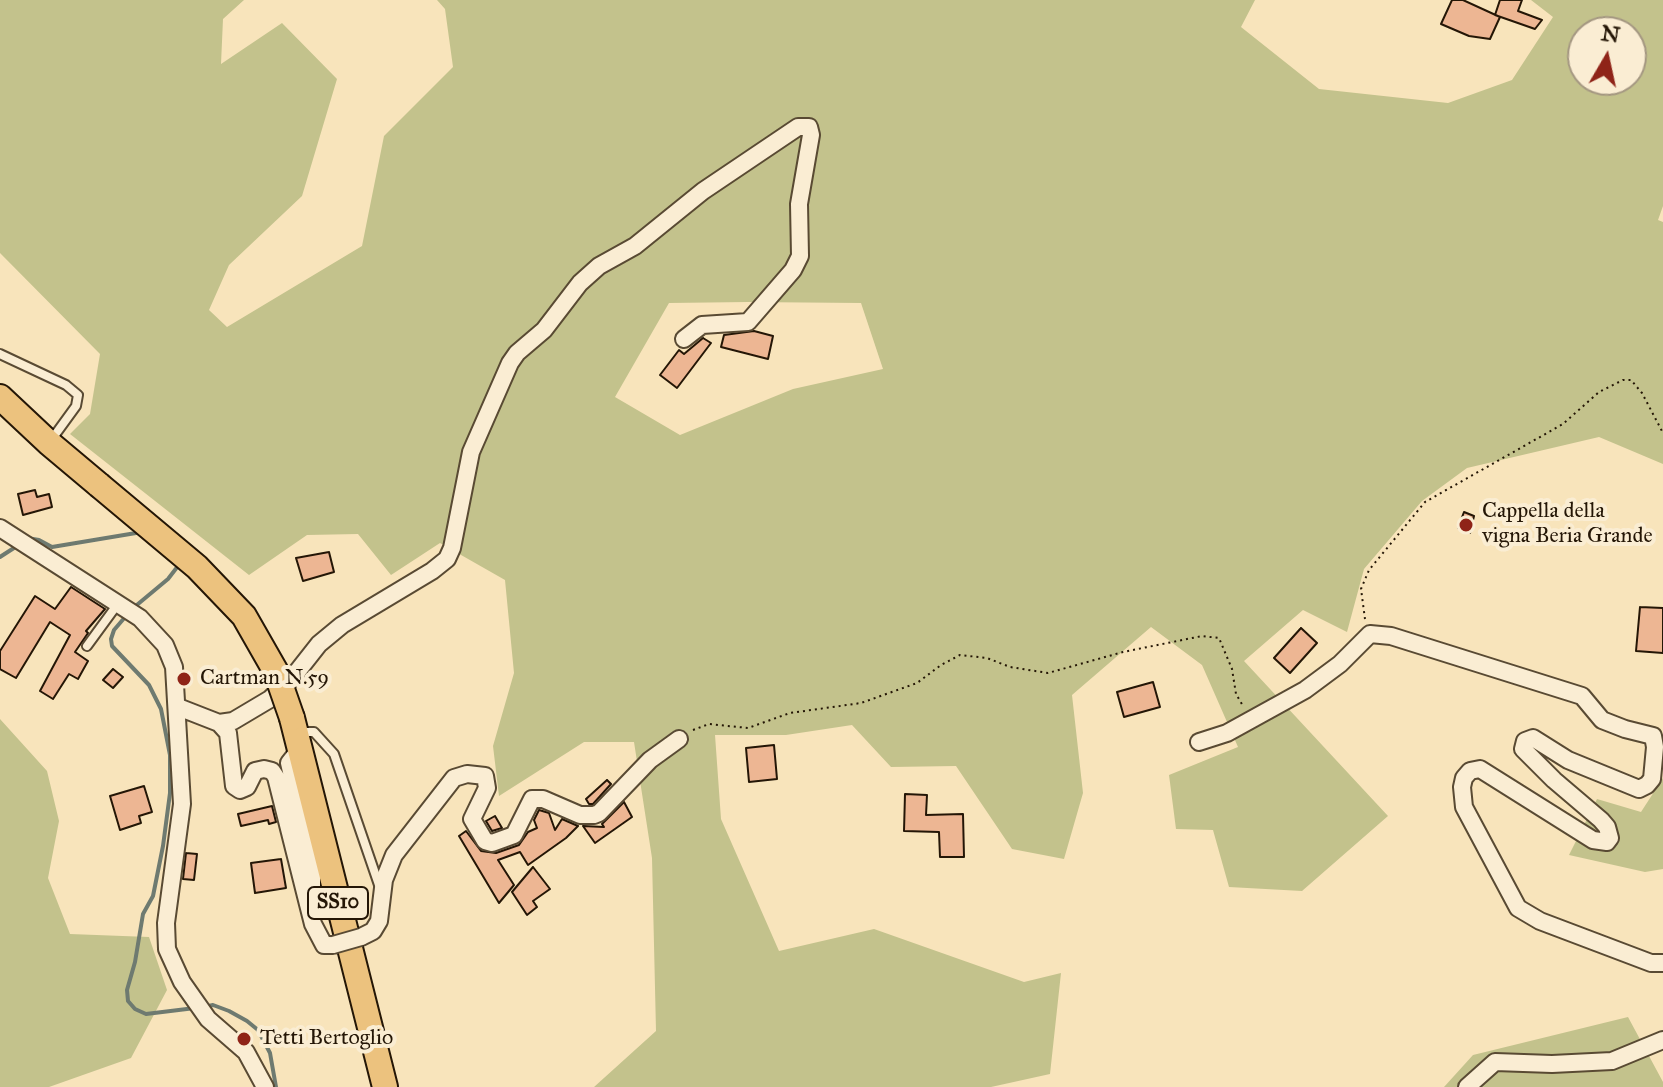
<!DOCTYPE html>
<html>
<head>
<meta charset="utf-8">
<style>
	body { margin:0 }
	#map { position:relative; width:1663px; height:1087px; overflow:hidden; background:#f8e4bb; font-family:"IM FELL Great Primer",serif }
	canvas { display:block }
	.north { position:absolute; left:1567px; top:16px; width:80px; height:80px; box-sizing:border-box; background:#faedd3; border:2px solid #a49781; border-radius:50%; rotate:9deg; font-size:22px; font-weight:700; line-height:32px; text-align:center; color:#241606 }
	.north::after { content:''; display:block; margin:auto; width:28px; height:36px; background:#8f2418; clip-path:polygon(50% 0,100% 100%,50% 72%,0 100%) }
</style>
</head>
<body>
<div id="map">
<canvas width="1663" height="1087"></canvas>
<div class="north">N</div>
</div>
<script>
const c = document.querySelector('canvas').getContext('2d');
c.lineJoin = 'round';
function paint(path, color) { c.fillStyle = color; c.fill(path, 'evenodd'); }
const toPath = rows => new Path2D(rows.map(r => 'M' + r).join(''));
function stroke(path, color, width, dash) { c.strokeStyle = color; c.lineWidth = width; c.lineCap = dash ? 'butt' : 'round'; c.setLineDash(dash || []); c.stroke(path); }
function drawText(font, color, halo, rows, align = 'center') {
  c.font = font + ' "IM FELL Great Primer",serif'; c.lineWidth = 8; c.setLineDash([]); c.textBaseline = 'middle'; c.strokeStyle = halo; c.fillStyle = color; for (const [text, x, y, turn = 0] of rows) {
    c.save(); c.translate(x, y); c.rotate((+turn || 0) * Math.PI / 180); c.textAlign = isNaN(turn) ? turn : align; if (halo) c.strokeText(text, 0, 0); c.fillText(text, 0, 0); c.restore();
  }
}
paint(toPath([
	[0,0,244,0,223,19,221,64,282,23,337,79,302,196,229,265,209,310,227,327,362,246,384,136,453,67,445,9,437,0,1255,0,1241,27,1319,89,1448,103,1512,80,1553,17,1531,0,1663,0,1663,206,1658,220,1663,222,1663,464,1599,437,1467,468,1422,501,1364,569,1347,632,1303,610,1244,661,1388,816,1302,891,1229,887,1213,830,1176,829,1169,775,1238,747,1202,665,1151,627,1072,695,1083,793,1064,859,1012,849,956,766,891,767,852,725,786,735,715,735,721,819,779,951,874,929,1024,982,1061,973,1050,1074,991,1087,594,1087,656,1031,652,858,634,742,584,742,499,796,493,746,514,673,505,580,440,543,391,575,358,534,307,535,249,575,70,434,90,414,100,354,0,253],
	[1583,32,1631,32,1631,80,1583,80],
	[748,302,861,303,883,369,793,389,680,435,615,397,669,303],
	[0,719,47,771,59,821,48,878,70,934,149,937,167,990,131,1058,49,1087,0,1087],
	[1663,778,1663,869,1645,872,1569,855,1597,799,1641,812],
	[1628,1017,1663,1082,1663,1087,1444,1087,1473,1055]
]), '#c3c28c');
stroke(toPath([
	[27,538,39,540,52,547,142,532],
	[0,557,17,546],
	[132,609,168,579,178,566,176,563],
	[126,616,114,630,111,639,112,646,149,685,161,709,170,755,170,793,163,846,153,896,143,914,135,962,127,990,128,1001,135,1009,146,1014,195,1008],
	[204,1007,213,1005,229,1011,247,1021,258,1030,270,1053,276,1087]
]), '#6e7a70', 4);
const building = toPath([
	[1452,0,1463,0,1500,17,1490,39,1469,36,1441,24,1452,0],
	[1500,0,1522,0,1518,11,1542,20,1535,29,1495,15,1500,0],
	[754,331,773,336,768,359,721,347,724,335,754,331],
	[703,338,711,343,677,388,660,375,679,350,684,354,703,338],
	[35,490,37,497,49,494,52,507,23,515,18,494,35,490],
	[1464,512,1474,516,1470,533,1458,528,1464,512],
	[329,552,334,572,303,581,296,558,329,552],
	[71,587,105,609,86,631,88,633,75,652,88,661,78,679,69,674,53,699,40,691,70,635,50,622,16,678,0,669,0,651,35,596,55,609,71,587],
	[1640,607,1663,608,1663,653,1636,651,1640,607],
	[1301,628,1317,643,1290,673,1274,658,1301,628],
	[113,669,123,677,113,688,103,680,113,669],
	[1153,682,1160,707,1124,717,1117,692,1153,682],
	[774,745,777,779,749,782,746,748,774,745],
	[607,780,611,784,593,804,589,804,586,799,607,780],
	[144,786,152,812,139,816,141,823,120,830,110,796,144,786],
	[905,794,927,795,926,815,963,814,964,857,940,857,939,832,904,831,905,794],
	[624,802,632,817,595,843,583,826,604,827,602,824,624,802],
	[272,806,276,822,269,824,268,820,241,826,238,814,272,806],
	[539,810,549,813,555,830,562,819,578,826,566,838,528,865,520,852,498,860,514,885,499,903,459,836,466,831,481,851,496,853,519,845,528,832,537,828,534,820,539,810],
	[495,816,502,828,492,831,486,821,495,816],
	[186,853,197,854,194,880,183,879,186,853],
	[281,859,286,888,255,893,251,863,281,859],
	[533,867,550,889,533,901,537,907,527,915,512,892,533,867]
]);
paint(building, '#edb693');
stroke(building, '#241606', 2);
const lane = toPath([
	[0,354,66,385,78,395,76,406,52,439],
	[87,646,117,605],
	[300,732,314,732,334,754,379,885]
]);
const street = toPath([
	[0,528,140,618,165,645,174,667,182,804,166,923,167,949,182,982,208,1019,246,1052,265,1087],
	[178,707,219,723,228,733,234,786,240,790,247,787,255,771,264,769,272,771,276,777,313,924,324,945,333,945],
	[219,723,233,721,270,699,293,677,319,644,342,625,432,571,447,559,452,548,471,452,510,363,517,353,544,330,580,283,599,266,635,246,703,191,798,127,809,127,811,135,799,204,800,256,793,270,748,322,702,325,684,339],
	[1199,742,1227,733,1305,690,1340,664,1370,634,1391,636,1582,696,1602,720,1625,729,1653,736,1655,747,1652,779,1647,785,1639,789,1568,760,1533,738,1525,741,1523,749,1554,780,1601,820,1607,827,1610,838,1607,842,1593,840,1480,769,1470,771,1464,778,1462,787,1464,807,1518,908,1540,921,1651,963,1663,963],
	[300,749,289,763,312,861,312,889],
	[361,937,373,931,379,921,384,880,394,855,454,778,467,774,485,776,487,788,472,819,485,841,492,843,514,835,532,799,543,799,580,815,594,815,599,813,650,760,679,739],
	[1467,1087,1495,1062,1552,1064,1612,1061,1663,1040]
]);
const primary = toPath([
	[0,397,49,443,99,485],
	[292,718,385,1087]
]);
stroke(lane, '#594a33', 12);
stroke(street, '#594a33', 20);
stroke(primary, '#241606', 28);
stroke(toPath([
	[1365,619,1361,589,1369,570,1425,502,1563,424,1599,392,1623,380,1631,380,1642,393,1663,433],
	[693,730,709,724,748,728,790,713,861,703,917,683,941,665,960,655,987,658,1010,667,1048,673,1123,652,1202,636,1219,638,1232,669,1236,694,1243,706]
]), '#241606', 2, [2, 4]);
stroke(lane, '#faedd3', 8);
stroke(street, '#faedd3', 16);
stroke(primary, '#ecc27e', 24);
const streetBridge = toPath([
	[333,945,361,937]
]);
const primaryBridge = toPath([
	[99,485,197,567,244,616,276,672,292,718]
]);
stroke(streetBridge, '#594a33', 20, []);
stroke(primaryBridge, '#241606', 28, []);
stroke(streetBridge, '#faedd3', 16);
stroke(primaryBridge, '#ecc27e', 24);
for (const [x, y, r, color] of [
	[1466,525,8,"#8f2418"],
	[184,679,8,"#8f2418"],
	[244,1039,8,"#8f2418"]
]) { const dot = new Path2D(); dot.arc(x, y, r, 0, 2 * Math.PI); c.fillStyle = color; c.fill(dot); stroke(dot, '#faedd3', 3); }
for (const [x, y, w] of [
	[338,903,60]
]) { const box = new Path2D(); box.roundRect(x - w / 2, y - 16, w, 32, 6); c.fillStyle = '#faedd3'; c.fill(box); stroke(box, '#241606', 2); }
drawText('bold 20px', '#241606', null, [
	["SS10",338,903]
]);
drawText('22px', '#241606', '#faedd3', [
	["Cappella della",1482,512],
	["vigna Beria Grande",1482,537],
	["Cartman N.59",200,679],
	["Tetti Bertoglio",260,1039]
], 'left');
</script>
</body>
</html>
